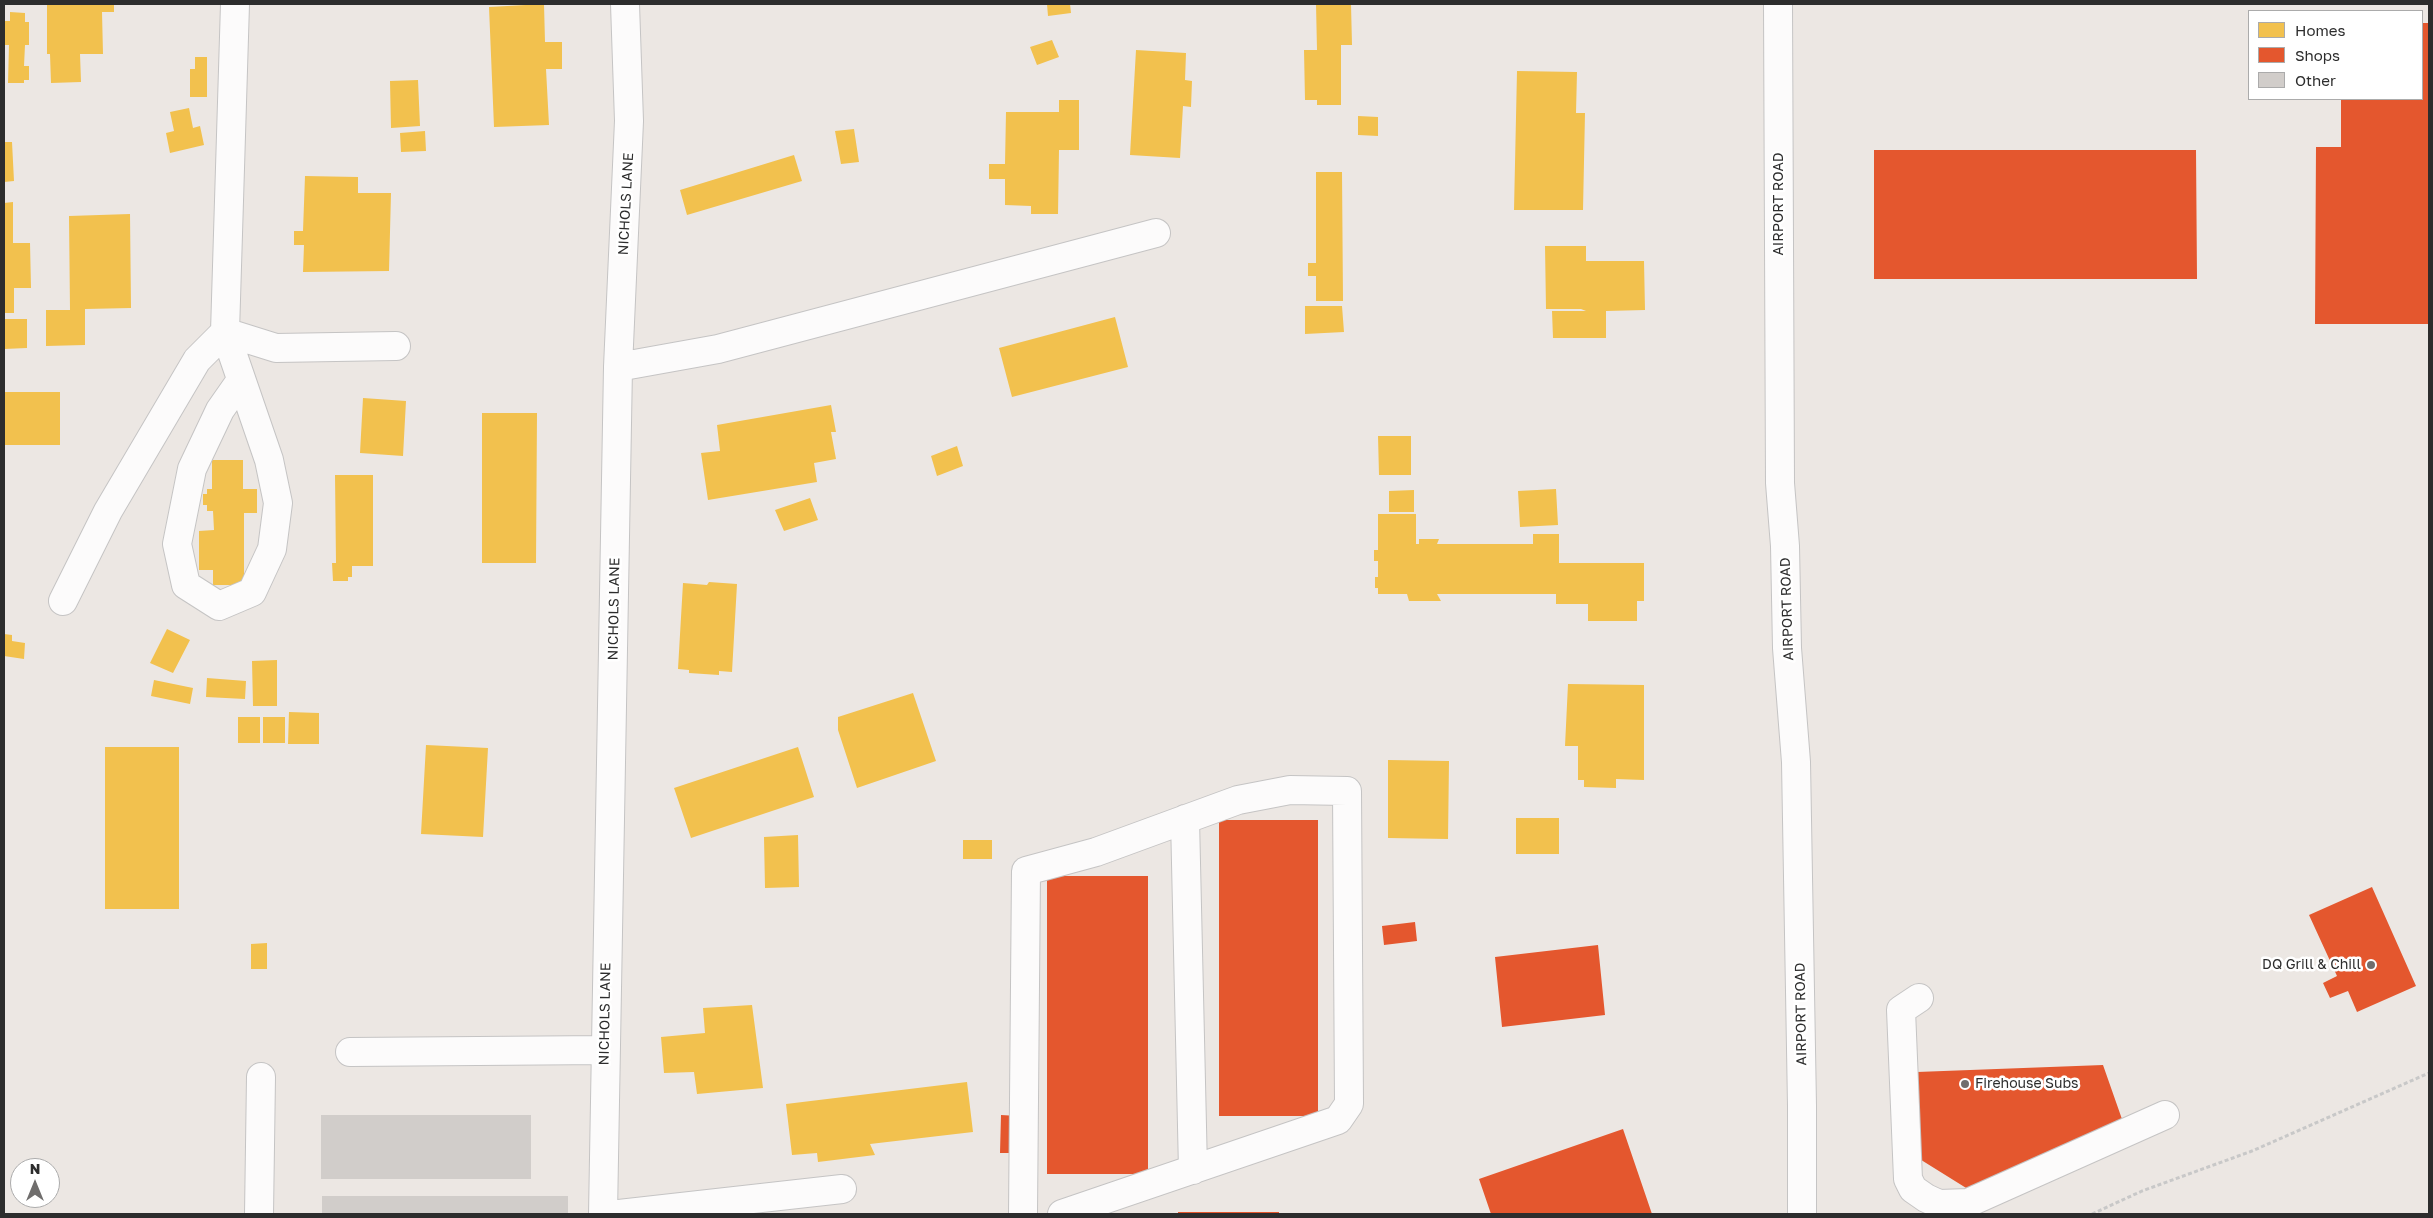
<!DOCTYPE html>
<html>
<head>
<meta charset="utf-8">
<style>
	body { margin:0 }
	#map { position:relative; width:2433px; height:1218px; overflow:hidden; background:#ece7e3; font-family:"Golos Text",sans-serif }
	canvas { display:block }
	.frame { position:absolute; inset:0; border:5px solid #2d2d2d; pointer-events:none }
	.legend { position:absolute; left:2248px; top:10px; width:175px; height:90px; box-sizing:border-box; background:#fff; border:1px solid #ababab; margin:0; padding:6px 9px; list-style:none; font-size:15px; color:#2d2d2d }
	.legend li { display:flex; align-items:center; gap:10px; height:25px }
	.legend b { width:25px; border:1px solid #ababab }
	.north { position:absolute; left:10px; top:1158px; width:50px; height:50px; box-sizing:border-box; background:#fff; border:1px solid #ababab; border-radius:50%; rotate:0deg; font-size:14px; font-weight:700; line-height:20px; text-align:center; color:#2d2d2d }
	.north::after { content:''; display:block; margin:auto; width:18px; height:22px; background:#706e6d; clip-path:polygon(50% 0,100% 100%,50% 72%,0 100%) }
</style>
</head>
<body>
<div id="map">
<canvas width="2433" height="1218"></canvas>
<div class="frame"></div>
<ul class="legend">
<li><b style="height:14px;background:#f2c14e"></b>Homes</li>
<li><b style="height:14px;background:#e4572e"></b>Shops</li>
<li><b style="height:14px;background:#d1cdca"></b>Other</li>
</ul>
<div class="north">N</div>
</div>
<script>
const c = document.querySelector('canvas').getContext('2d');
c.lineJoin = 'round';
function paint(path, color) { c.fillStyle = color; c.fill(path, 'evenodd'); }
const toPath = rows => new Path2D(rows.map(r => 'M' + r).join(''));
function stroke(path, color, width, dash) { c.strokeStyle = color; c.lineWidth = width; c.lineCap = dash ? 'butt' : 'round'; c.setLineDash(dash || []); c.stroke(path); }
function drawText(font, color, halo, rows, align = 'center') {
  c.font = font + ' "Golos Text",sans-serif'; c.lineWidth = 5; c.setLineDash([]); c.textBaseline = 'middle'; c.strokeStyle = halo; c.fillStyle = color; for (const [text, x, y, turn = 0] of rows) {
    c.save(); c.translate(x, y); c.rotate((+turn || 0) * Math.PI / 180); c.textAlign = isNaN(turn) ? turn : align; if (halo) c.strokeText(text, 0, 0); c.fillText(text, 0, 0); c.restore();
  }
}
paint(toPath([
	[47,4,114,4,114,12,102,12,103,54,80,54,81,82,51,83,50,54,47,54],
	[544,4,545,42,562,42,562,69,546,69,549,125,494,127,489,7],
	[1047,4,1070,4,1071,13,1048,16],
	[1316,4,1351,4,1352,45,1341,45,1341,105,1317,105,1317,100,1305,100,1304,50,1317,50],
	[10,12,25,13,25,22,29,22,29,45,25,45,24,66,29,66,29,80,24,80,24,83,8,83,9,45,4,45,4,21,10,21],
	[1052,40,1059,57,1037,65,1030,47],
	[1136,50,1186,53,1185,80,1192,81,1191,107,1183,106,1180,158,1130,155],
	[195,57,207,57,207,97,190,97,190,69,195,69],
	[1517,71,1577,72,1576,113,1585,113,1583,210,1514,210],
	[418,80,420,126,391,128,390,81],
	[1059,100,1079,100,1079,150,1059,150,1058,214,1031,214,1031,206,1005,205,1005,179,989,179,989,164,1005,164,1006,112,1059,112],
	[189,108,193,128,200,126,204,145,170,153,166,133,174,131,170,112],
	[1358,116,1378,117,1378,136,1358,135],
	[854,129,859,162,841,164,835,131],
	[425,131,426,151,401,152,400,133],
	[4,142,12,142,14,181,4,182],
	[794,155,802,181,687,215,680,190],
	[1316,172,1342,172,1343,301,1316,301,1316,276,1308,276,1308,263,1316,263],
	[305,176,358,177,358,193,391,193,389,271,303,272,304,245,294,245,294,231,303,231],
	[13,202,13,243,30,243,31,288,14,288,14,313,4,313,4,203],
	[130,214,131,308,85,309,85,345,46,346,46,310,70,310,69,216],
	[1545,246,1586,246,1586,261,1644,261,1645,310,1606,311,1606,338,1553,338,1552,311,1586,311,1581,309,1546,309],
	[1305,306,1342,306,1344,332,1305,334],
	[1115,317,1128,367,1012,397,999,348],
	[4,319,27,319,27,348,4,349],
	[4,392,60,392,60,445,4,445],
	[363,398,406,401,403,456,360,453],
	[831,405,836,432,831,432,836,459,814,463,817,482,708,500,701,453,720,451,717,425],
	[482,413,537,413,536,563,482,563],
	[1378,436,1411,436,1411,475,1379,475],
	[957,446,963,466,937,476,931,456],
	[212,460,243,460,243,489,257,489,257,513,244,513,244,585,213,585,213,570,199,570,199,531,214,530,213,511,207,511,207,505,203,505,203,494,207,494,207,489,212,489],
	[335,475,373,475,373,566,352,566,352,577,348,577,348,581,333,581,332,563,336,563],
	[1556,489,1558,525,1520,527,1518,491],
	[1414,490,1414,512,1389,512,1389,491],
	[810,498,818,520,784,531,775,510],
	[1378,514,1416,514,1416,544,1419,544,1419,539,1439,539,1437,544,1533,544,1533,534,1559,534,1559,563,1644,563,1644,601,1637,601,1637,621,1588,621,1588,604,1556,604,1556,594,1437,594,1441,601,1409,601,1407,594,1378,594,1378,588,1375,588,1375,577,1378,577,1378,561,1374,561,1374,550,1378,550],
	[709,582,737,584,732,672,719,671,719,675,689,673,689,670,678,669,683,583,707,585],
	[167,629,190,640,173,673,150,663],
	[4,634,12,635,12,641,25,643,24,659,4,656],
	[277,660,277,706,253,706,252,661],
	[207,678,246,681,245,699,206,697],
	[154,680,193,688,190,704,151,696],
	[1568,684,1644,685,1644,780,1616,779,1616,788,1584,787,1584,780,1578,780,1578,746,1565,746],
	[913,693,936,761,857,788,838,730,838,717],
	[289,712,319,713,319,744,288,744],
	[238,717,260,717,260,743,238,743],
	[263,717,285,717,285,743,263,743],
	[426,745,488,748,483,837,421,834],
	[105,747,179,747,179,909,105,909],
	[798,747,814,797,691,838,674,788],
	[1388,760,1449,761,1448,839,1388,838],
	[1516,818,1559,818,1559,854,1516,854],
	[798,835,799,887,765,888,764,837],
	[963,840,992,840,992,859,963,859],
	[267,943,267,969,251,969,251,944],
	[752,1005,763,1088,697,1094,694,1072,664,1073,661,1037,705,1033,703,1008],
	[967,1082,973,1132,870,1144,875,1155,818,1162,817,1153,792,1155,786,1104]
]), '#f2c14e');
paint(toPath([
	[2422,23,2429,23,2429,324,2315,324,2316,147,2341,147,2341,99,2422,99],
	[1874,150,2196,150,2197,279,1874,279],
	[1219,820,1318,820,1318,1116,1219,1116],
	[1047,876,1148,876,1148,1174,1047,1174],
	[2372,887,2416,986,2357,1012,2348,991,2330,998,2323,983,2337,976,2309,915],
	[1415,922,1417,941,1384,945,1382,926],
	[1598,945,1605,1015,1502,1027,1495,957],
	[2103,1065,2123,1122,1971,1191,1918,1158,1917,1072],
	[1001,1115,1018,1116,1016,1153,1000,1153],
	[1623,1129,1652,1214,1491,1214,1479,1179],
	[1178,1212,1279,1212,1279,1214,1178,1214]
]), '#e4572e');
paint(toPath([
	[321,1115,531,1115,531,1179,321,1179],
	[322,1196,568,1196,568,1214,322,1214]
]), '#d1cdca');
const minor = toPath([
	[235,4,225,332,269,460,278,503,272,549,252,592,219,606,186,585,177,544,192,469,220,410,241,380],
	[1778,4,1780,483,1785,546,1787,648,1796,762,1802,1106,1802,1214],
	[225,332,276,348,396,346],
	[618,367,718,349,1156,233],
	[63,601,108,511,197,360,225,332],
	[1185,819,1193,1170],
	[1919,998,1901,1010,1908,1179,1913,1189,1926,1198,1939,1204,1968,1203,2165,1115],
	[350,1052,605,1050],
	[259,1214,261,1077],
	[603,1214,618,367,629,121,625,4],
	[619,1214,842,1189],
	[1023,1214,1026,871,1096,852,1238,800,1290,790,1347,791,1349,1104,1338,1120,1062,1214]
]);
stroke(minor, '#c5c4c4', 30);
stroke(toPath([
	[2092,1214,2142,1191,2252,1151,2429,1073]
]), '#c8c8c8', 3, [4, 2.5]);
stroke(minor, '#fcfbfb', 28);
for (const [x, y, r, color] of [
	[2371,965,5,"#706e6d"],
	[1965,1084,5,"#706e6d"]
]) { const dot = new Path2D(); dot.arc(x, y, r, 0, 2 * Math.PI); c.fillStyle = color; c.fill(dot); stroke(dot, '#fff', 2); }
drawText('14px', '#2d2d2d', '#fff', [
	["NICHOLS LANE",626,204,-87],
	["AIRPORT ROAD",1779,204,-90],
	["NICHOLS LANE",614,609,-89],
	["AIRPORT ROAD",1787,609,-92],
	["NICHOLS LANE",605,1014,-89],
	["AIRPORT ROAD",1801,1014,-91]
]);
drawText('14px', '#2d2d2d', '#fff', [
	["DQ Grill & Chill",2361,965],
	["Firehouse Subs",1975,1084,"left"]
], 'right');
</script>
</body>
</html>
